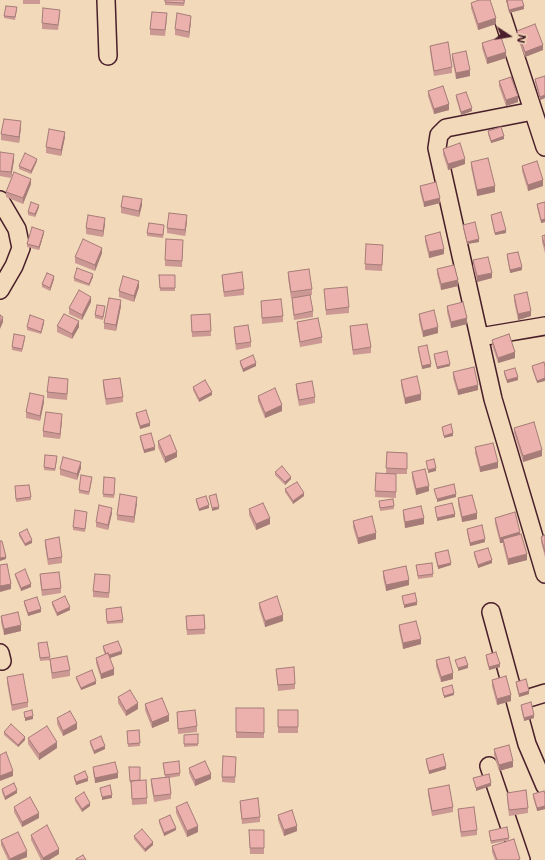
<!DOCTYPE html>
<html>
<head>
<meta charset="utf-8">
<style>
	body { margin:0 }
	#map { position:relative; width:545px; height:860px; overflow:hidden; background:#f1d9b9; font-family:"Shantell Sans",sans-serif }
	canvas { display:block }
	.north { position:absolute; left:489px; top:16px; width:40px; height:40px; -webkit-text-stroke:3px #f1d9b9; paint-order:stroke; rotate:102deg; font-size:11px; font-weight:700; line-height:16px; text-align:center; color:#4a1f2b }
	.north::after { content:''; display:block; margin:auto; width:14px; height:18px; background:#4a1f2b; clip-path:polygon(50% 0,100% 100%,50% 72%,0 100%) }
</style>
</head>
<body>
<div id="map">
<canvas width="545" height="860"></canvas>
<div class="north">N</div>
</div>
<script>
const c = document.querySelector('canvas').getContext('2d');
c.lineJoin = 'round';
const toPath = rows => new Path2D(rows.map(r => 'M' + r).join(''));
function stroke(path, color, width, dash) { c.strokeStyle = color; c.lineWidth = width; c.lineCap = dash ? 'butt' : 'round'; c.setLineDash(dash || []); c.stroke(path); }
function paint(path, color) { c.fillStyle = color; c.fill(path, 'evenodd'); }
const minor = toPath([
	[106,0,108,56],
	[497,0,545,147],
	[533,111,446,128,439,135,437,148,493,399,545,574],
	[0,200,17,229,21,248,14,266,0,290],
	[480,337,545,326],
	[491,612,527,744,545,786],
	[0,653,2,661],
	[516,702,545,693],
	[489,766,521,860]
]);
stroke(minor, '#4a1f2b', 20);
stroke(minor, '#f1d9b9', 17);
paint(toPath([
	[23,0,40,0,40,4,23,4],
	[165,0,185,0,184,6,165,5],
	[506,0,522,0,524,9,509,13],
	[471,3,496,24,478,30,471,8],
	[17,10,15,20,4,18,4,16],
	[60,15,58,30,42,29,42,23],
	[167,19,165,36,150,35,150,29],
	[191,21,189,38,175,35,175,29],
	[517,31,543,50,525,57,517,37],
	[482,43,506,58,487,64,482,48],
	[430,46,452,67,452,73,434,76,430,51],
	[452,54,470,76,456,79,452,59],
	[545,76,545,98,540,100,535,82,535,79],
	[499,81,518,102,506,106,499,86],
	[428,91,449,110,434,114,428,96],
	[456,95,472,111,461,115,456,98],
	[21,127,19,143,1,140,1,134],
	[488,131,504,139,491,143,488,134],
	[65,137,61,156,46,153,46,147],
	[443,149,465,164,448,170,443,154],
	[0,152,14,160,11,178,0,176],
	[37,161,31,174,19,169,19,166],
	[471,162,495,192,477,196,471,167],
	[522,166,543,186,528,191,522,171],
	[31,184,23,204,6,197,6,192],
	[420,186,440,203,424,207,420,191],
	[545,202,545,222,541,223,537,207,537,204],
	[142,205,139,217,121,213,121,207],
	[39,207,35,217,28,215,28,212],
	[491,215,506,233,495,235,491,218],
	[187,221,185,236,167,233,167,228],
	[105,224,103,237,86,234,86,228],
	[463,225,479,242,467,244,463,228],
	[164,228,163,238,147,236,147,233],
	[44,233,39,250,27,247,27,244],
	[545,235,545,253,542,242,542,236],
	[425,236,444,254,429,258,425,241],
	[183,245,182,267,165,266,165,260],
	[383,251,382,271,365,270,365,264],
	[102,253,95,271,75,263,75,257],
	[507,254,522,270,510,273,507,257],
	[473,260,492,278,477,282,473,266],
	[437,269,458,286,441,290,437,274],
	[288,272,312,289,312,295,291,298,288,278],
	[159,275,175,275,175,291,160,291],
	[222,275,244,289,244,295,224,297,222,280],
	[93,277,89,286,74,281,74,278],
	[54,279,50,291,42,287,42,284],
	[139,287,134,302,119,297,119,291],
	[324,289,349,307,349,313,326,315],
	[514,295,531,316,518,320,514,301],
	[292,298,313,311,313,317,294,320,292,304],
	[261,301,283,316,283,322,262,324],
	[91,302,82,320,69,314,69,308],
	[121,306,116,331,104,329,104,323],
	[447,306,467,324,451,328,447,312],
	[105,309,103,320,95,318,95,315],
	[210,314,211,336,192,337,191,315],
	[419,314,438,333,423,337,419,320],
	[297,322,322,337,322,343,300,347,297,328],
	[44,323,41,334,27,330,27,327],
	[57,326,79,327,72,339,57,332],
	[350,326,371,347,371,353,353,355,350,332],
	[234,327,251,342,251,347,236,350,234,333],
	[25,339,22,352,12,350,12,347],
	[492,340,515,358,498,363,492,345],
	[418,347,431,367,422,369,418,350],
	[434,354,450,366,437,369,434,357],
	[240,361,256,366,243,372,240,364],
	[532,366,545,367,537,383,532,369],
	[504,371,518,380,507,383,504,374],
	[453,372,478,390,458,395,453,378],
	[103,380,123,397,123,402,106,405,103,386],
	[401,380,421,400,405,404,401,385],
	[296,384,315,397,315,403,299,406,296,390],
	[68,385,67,400,47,398,47,392],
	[193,387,212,395,199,402,193,390],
	[258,396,282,411,265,418,258,401],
	[44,402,40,421,26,418,26,412],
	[136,413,150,426,140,429,136,416],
	[62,420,60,439,43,437,43,431],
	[514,428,542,456,523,462,514,433],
	[140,436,155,450,144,453,140,439],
	[158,441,177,457,165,463,158,447],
	[475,447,498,468,480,472,475,453],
	[387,452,407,453,407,474,396,474,396,498,375,497,376,473,386,473],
	[57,459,55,471,44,470,44,467],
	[81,468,77,480,60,475,60,469],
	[275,472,291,479,285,485,275,475],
	[412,472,429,491,416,495,412,478],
	[104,477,115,478,114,498,103,497],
	[92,480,89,495,79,493,79,490],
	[15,486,31,497,31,500,16,502],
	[285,489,304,496,293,504,285,492],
	[458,498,477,519,462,522,458,504],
	[196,499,209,508,199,511,196,501],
	[379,501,394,506,394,509,380,511],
	[137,503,134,523,117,520,117,515],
	[249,509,270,524,256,530,249,515],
	[403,510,424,524,405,528,403,516],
	[112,513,108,530,96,527,96,522],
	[87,514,85,532,73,530,73,527],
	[495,518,520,535,527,560,508,565,503,545,503,543,500,543,495,523],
	[353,521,376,539,358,544,353,527],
	[467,529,485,542,470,546,467,532],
	[19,533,32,543,25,546,19,536],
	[545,535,545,557,541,542,541,537],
	[45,540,62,557,62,563,48,565,45,545],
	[474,552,492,563,478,568,474,555],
	[435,553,451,565,438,569,435,556],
	[416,565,433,574,433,577,418,579],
	[383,571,409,585,386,591,383,577],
	[15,574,31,587,21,591,15,576],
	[40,574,61,588,61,593,42,596,40,580],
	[110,581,109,598,93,597,93,591],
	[24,601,41,612,28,616,24,604],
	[52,602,70,610,57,616,52,605],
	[259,603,283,621,265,627,259,608],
	[106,611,123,620,123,623,107,624],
	[204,615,205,634,187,635,186,616],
	[1,616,21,631,4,635,1,622],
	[399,625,421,644,403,649,399,630],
	[38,643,50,657,50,660,40,661],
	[103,646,122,654,110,658,114,675,101,679,96,663,96,658,105,655,103,649],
	[486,655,500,667,489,670,486,658],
	[50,659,70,670,70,676,52,679,50,664],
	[436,660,453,679,441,682,436,666],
	[276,669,295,684,295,689,278,691],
	[7,677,28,702,28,707,12,711,7,683],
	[76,677,96,684,81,690,76,679],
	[492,680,511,701,497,705,492,686],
	[516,682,529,694,519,697,516,685],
	[118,697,138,709,126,716,118,703],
	[145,704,169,721,152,728,145,710],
	[521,705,534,718,524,721,521,708],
	[236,708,264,708,264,738,236,738],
	[278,710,298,710,298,733,278,733],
	[177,712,197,726,197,732,178,734],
	[57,718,77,729,63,736,57,724],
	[139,730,140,746,128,747,127,731],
	[4,732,25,740,18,747,4,735],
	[198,734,198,746,184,747,184,735],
	[28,738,57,748,39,760,28,744],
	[90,741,105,749,94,754,90,744],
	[494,749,513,767,499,771,494,755],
	[426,759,446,769,429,774,426,762],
	[163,763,180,773,180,776,169,778,171,794,171,799,154,802,151,784,151,779,165,777],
	[236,763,235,783,222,782,222,777],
	[93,767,118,778,95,783,93,772],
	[129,767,140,767,140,781,147,798,147,804,132,805,131,783,130,783],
	[189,768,211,779,195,786,189,773],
	[74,776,88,781,76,785,74,779],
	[2,789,17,793,5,800,2,792],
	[428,789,453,807,453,812,432,816,428,794],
	[507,793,528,808,528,813,509,816,507,798],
	[533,794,545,794,545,809,537,811,533,797],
	[75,798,90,806,82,812,75,801],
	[240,801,260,817,260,822,242,824,240,806],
	[14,807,39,818,22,827,14,812],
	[176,807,198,832,187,837,176,813],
	[458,809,477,830,477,835,461,837,458,815],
	[278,815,297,831,284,836,278,820],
	[159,820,176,830,164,836,159,823],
	[249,830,264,830,264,854,250,854],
	[489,831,509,838,509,840,491,844,489,833],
	[31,835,59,854,49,860,41,860,31,840],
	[134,836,153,845,145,852,134,839],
	[1,840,27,857,19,860,8,860,1,845],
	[492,846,520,860,495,860,492,852]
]), '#cb9894');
paint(toPath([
	[524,6,524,9,509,13,509,10],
	[191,16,191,21,189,38,189,32],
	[496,18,496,24,478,30,478,24],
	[543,45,543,50,525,57,525,52],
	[506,52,506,58,487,64,487,58],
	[470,70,470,76,456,79,456,73],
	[545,95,545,98,540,100,540,97],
	[518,96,518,102,506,106,506,100],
	[449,104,449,110,434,114,434,109],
	[472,108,472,111,461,115,461,112],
	[21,121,21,127,19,143,19,137],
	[65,132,65,137,61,156,61,150],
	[504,136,504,139,491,143,491,141],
	[14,154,14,160,11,178,11,172],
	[37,159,37,161,31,174,31,171],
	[465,159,465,164,448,170,448,164],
	[31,179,31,184,23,204,23,198],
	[543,180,543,186,528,191,528,185],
	[495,186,495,192,477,196,477,190],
	[440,198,440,203,424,207,424,202],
	[142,199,142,205,139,217,139,211],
	[39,205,39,207,35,217,35,214],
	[187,215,187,221,185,236,185,230],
	[105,218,105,224,103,237,103,231],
	[545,219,545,222,541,223,541,220],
	[506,230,506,233,495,235,495,233],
	[44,231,44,233,39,250,39,247],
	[479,239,479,242,467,244,467,242],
	[102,248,102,253,95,271,95,265],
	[444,249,444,254,429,258,429,252],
	[522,267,522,270,510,273,510,270],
	[492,273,492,278,477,282,477,276],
	[93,274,93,277,89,286,89,284],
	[54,276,54,279,50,291,50,288],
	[458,280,458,286,441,290,441,284],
	[139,281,139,287,134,302,134,296],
	[91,297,91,302,82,320,82,315],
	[121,300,121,306,116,331,116,325],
	[531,311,531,316,518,320,518,314],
	[3,317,3,322,0,329,0,323],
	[467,318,467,324,451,328,451,322],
	[44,320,44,323,41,334,41,332],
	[79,321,79,327,72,339,72,334],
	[438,327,438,333,423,337,423,331],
	[515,352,515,358,498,363,498,358],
	[256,363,256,366,243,372,243,369],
	[431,364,431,367,422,369,422,366],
	[450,364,450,366,437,369,437,367],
	[518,377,518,380,507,383,507,380],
	[545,378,545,381,537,383,537,381],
	[478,385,478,390,458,395,458,390],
	[212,392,212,395,199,402,199,399],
	[421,394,421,400,405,404,405,398],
	[44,396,44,402,40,421,40,416],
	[282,405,282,411,265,418,265,413],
	[62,414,62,420,60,439,60,434],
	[150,423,150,426,140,429,140,426],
	[453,433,453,436,444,438,444,436],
	[155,447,155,450,144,453,144,450],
	[542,450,542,456,523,462,523,456],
	[177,452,177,457,165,463,165,457],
	[81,462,81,468,77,480,77,474],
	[498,462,498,468,480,472,480,467],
	[436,468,436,471,428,473,428,470],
	[291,477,291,479,285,485,285,482],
	[429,486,429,491,416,495,416,489],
	[304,493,304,496,293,504,293,501],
	[456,494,456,497,437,502,437,499],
	[137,497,137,503,134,523,134,517],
	[209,505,209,508,199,511,199,509],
	[219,507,219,509,212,511,212,508],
	[112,508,112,513,108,530,108,525],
	[477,513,477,519,462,522,462,517],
	[455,514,455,517,437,521,437,518],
	[270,518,270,524,256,530,256,524],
	[424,518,424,524,405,528,405,522],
	[520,532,520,538,503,539,503,543,500,543,500,538],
	[376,533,376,539,358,544,358,538],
	[485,539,485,542,470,546,470,543],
	[32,540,32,543,25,546,25,544],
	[527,554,527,560,508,565,508,559],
	[6,557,6,559,0,561,0,558],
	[492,560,492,563,478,568,478,565],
	[451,563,451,565,438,569,438,566],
	[409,580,409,585,386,591,386,585],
	[11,584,11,589,0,592,0,586],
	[31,584,31,587,21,591,21,588],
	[417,602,417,605,404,608,404,605],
	[70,607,70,610,57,616,57,613],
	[41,609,41,612,28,616,28,613],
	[283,615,283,621,265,627,265,621],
	[21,625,21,631,4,635,4,629],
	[421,639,421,644,403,649,403,643],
	[122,651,122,654,107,659,107,656],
	[500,664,500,667,489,670,489,667],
	[468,665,468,668,458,671,458,668],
	[114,669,114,675,101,679,101,674],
	[453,673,453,679,441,682,441,677],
	[96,681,96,684,81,690,81,688],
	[529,691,529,694,519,697,519,694],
	[454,693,454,695,444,698,444,696],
	[511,695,511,701,497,705,497,699],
	[138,703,138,709,126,716,126,711],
	[169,715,169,721,152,728,152,722],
	[534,715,534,718,524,721,524,718],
	[33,716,33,719,25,721,25,718],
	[77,723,77,729,63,736,63,731],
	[25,737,25,740,18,747,18,745],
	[57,742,57,748,39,760,39,754],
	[105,746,105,749,94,754,94,751],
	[513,761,513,767,499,771,499,765],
	[446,766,446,769,429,774,429,771],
	[13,771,13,776,0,781,0,776],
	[118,773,118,778,95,783,95,778],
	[211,774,211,779,195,786,195,780],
	[88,778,88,781,76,785,76,782],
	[491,783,491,786,476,791,476,788],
	[17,790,17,793,5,800,5,797],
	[112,795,112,798,102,800,102,797],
	[90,803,90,806,82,812,82,809],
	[545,806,545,809,537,811,537,808],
	[39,813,39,818,22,827,22,822],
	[198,826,198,832,187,837,187,831],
	[297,826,297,831,284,836,284,830],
	[176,828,176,830,164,836,164,833],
	[153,842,153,845,145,852,145,849],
	[59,849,59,854,49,860,43,860,43,858],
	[27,851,27,857,19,860,10,860,10,859]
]), '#a57c78');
const building = toPath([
	[165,0,184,0,184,3,165,2,165,0],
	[479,0,490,0,496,18,478,24,471,3,479,0],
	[507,0,522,0,524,6,509,10,507,0],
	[6,6,17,7,15,17,4,16,6,6],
	[43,8,60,10,58,25,42,23,43,8],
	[152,12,167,13,165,30,150,29,152,12],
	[177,13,191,16,189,32,175,29,177,13],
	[535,24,543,45,525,52,517,31,535,24],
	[501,37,506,52,487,58,482,43,501,37],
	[448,42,452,67,434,71,430,46,448,42],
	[466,51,470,70,456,73,452,54,466,51],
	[545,76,545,95,540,97,535,79,545,76],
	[511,77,518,96,506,100,499,81,511,77],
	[443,86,449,104,434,109,428,91,443,86],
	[466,92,472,108,461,112,456,95,466,92],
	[4,119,21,121,19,137,1,134,4,119],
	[501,127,504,136,491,141,488,131,501,127],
	[49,129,65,132,61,150,46,147,49,129],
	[460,143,465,159,448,164,443,149,460,143],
	[0,152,14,154,11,172,0,171,0,152],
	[25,153,37,159,31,171,19,166,25,153],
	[488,158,495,186,477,190,471,162,488,158],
	[537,161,543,180,528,185,522,166,537,161],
	[14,172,31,179,23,198,6,192,14,172],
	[436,182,440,198,424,202,420,186,436,182],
	[123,196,142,199,139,211,121,207,123,196],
	[31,202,39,205,35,214,28,212,31,202],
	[545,202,545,219,541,220,537,204,545,202],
	[501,212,506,230,495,233,491,215,501,212],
	[169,213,187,215,185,230,167,228,169,213],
	[88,215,105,218,103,231,86,228,88,215],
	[475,222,479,239,467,242,463,225,475,222],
	[149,223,164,225,163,235,147,233,149,223],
	[32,227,44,231,39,247,27,244,32,227],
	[440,232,444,249,429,252,425,236,440,232],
	[545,235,545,247,542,236,545,235],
	[83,239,102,248,95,265,75,257,83,239],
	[166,239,183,240,182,261,165,260,166,239],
	[366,244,383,245,382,265,365,264,366,244],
	[518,252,522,267,510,270,507,254,518,252],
	[488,257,492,273,477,276,473,260,488,257],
	[454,265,458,280,441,284,437,269,454,265],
	[77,268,93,274,89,284,74,278,77,268],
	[309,269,312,289,291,292,288,272,309,269],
	[242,272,244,289,224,292,222,275,242,272],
	[47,273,54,276,50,288,42,284,47,273],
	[159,275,175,275,175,288,160,288,159,275],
	[123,276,139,281,134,296,119,291,123,276],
	[347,287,349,307,326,310,324,289,347,287],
	[79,290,91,297,82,315,69,308,79,290],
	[527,292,531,311,518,314,514,295,527,292],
	[310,295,313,311,294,315,292,298,310,295],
	[109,298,121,300,116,325,104,323,109,298],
	[281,299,283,316,262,318,261,301,281,299],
	[463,302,467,318,451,322,447,306,463,302],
	[97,305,105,306,103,317,95,315,97,305],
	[434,310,438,327,423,331,419,314,434,310],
	[64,314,79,321,72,334,57,326,64,314],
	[210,314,211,331,192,332,191,315,210,314],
	[0,315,3,317,0,323,0,315],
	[30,315,44,320,41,332,27,327,30,315],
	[318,318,322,337,300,342,297,322,318,318],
	[367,324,371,347,353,350,350,326,367,324],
	[248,325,251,342,236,344,234,327,248,325],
	[14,334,25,336,22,349,12,347,14,334],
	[509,334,515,352,498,358,492,340,509,334],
	[427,345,431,364,422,366,418,347,427,345],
	[447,351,450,364,437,367,434,354,447,351],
	[253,355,256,363,243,369,240,361,253,355],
	[544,362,545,367,545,378,537,381,532,366,544,362],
	[474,367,478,385,458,390,453,372,474,367],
	[515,368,518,377,507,380,504,371,515,368],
	[417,376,421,394,405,398,401,380,417,376],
	[49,377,68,379,67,394,47,392,49,377],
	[120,378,123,397,106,399,103,380,120,378],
	[205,380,212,392,199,399,193,387,205,380],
	[312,381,315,397,299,400,296,384,312,381],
	[275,388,282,405,265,413,258,396,275,388],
	[30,393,44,396,40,416,26,412,30,393],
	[146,410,150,423,140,426,136,413,146,410],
	[46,412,62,414,60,434,43,431,46,412],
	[534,422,542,450,523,456,514,428,534,422],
	[451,424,453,433,444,436,442,427,451,424],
	[151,433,155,447,144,450,140,436,151,433],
	[170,435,177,452,165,457,158,441,170,435],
	[493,443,498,462,480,467,475,447,493,443],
	[387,452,407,453,407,469,386,468,387,452],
	[45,455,57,456,55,469,44,467,45,455],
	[63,457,81,462,77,474,60,469,63,457],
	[434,459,436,468,428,470,426,461,434,459],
	[282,466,291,477,285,482,275,472,282,466],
	[425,469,429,486,416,489,412,472,425,469],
	[376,473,396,474,396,492,375,491,376,473],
	[81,475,92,477,89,492,79,490,81,475],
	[104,477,115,478,114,495,103,494,104,477],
	[297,482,304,493,293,501,285,489,297,482],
	[454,484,456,494,437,499,434,489,454,484],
	[29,485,31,497,16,499,15,486,29,485],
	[120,494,137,497,134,517,117,515,120,494],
	[216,494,219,507,212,508,209,496,216,494],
	[472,495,477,513,462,517,458,498,472,495],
	[206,496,209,505,199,509,196,499,206,496],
	[393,499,394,506,380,508,379,501,393,499],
	[263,503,270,518,256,524,249,509,263,503],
	[452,503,455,514,437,518,435,507,452,503],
	[99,505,112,508,108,525,96,522,99,505],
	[421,506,424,518,405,522,403,510,421,506],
	[75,510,87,512,85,529,73,527,75,510],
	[515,512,520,532,500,538,495,518,515,512],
	[372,516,376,533,358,538,353,521,372,516],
	[482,525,485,539,470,543,467,529,482,525],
	[27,529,32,540,25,544,19,533,27,529],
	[521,534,527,554,508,559,503,539,521,534],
	[545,535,545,552,541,537,545,535],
	[59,537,62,557,48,559,45,540,59,537],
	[0,541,2,541,6,557,0,558,0,541],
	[488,548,492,560,478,565,474,552,488,548],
	[448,550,451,563,438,566,435,553,448,550],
	[432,563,433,574,418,576,416,565,432,563],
	[7,564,11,584,0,586,0,565,7,564],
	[406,566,409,580,386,585,383,571,406,566],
	[25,569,31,584,21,588,15,574,25,569],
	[59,572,61,588,42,590,40,574,59,572],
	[95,574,110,575,109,593,93,591,95,574],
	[415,593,417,602,404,605,402,596,415,593],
	[65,596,70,607,57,613,52,602,65,596],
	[277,596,283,615,265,621,259,603,277,596],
	[37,597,41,609,28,613,24,601,37,597],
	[121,607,123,620,107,622,106,609,121,607],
	[18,612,21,625,4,629,1,616,18,612],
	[204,615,205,629,187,630,186,616,204,615],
	[416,621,421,639,403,643,399,625,416,621],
	[118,641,122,651,109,655,108,653,106,654,103,646,118,641],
	[47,642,50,657,40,658,38,643,47,642],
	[496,652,500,664,489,667,486,655,496,652],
	[108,653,114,669,101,674,96,658,108,653],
	[67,656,70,670,52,673,50,659,67,656],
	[449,657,453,673,441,677,436,660,449,657],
	[465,657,468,665,458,668,455,660,465,657],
	[294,667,295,684,278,685,276,669,294,667],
	[92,670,96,681,81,688,76,677,92,670],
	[23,674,28,702,12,705,7,677,23,674],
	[506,676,511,695,497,699,492,680,506,676],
	[526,679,529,691,519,694,516,682,526,679],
	[452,685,454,693,444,696,442,688,452,685],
	[130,690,138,703,126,711,118,697,130,690],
	[162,698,169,715,152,722,145,704,162,698],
	[531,702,534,715,524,718,521,705,531,702],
	[236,708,264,708,264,733,236,732,236,708],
	[32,710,33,716,25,718,24,712,32,710],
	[195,710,197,726,178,729,177,712,195,710],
	[278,710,298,710,298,727,278,727,278,710],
	[70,711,77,723,63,731,57,718,70,711],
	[11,724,25,737,18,745,4,732,11,724],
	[47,726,57,742,39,754,28,738,47,726],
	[139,730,140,743,128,744,127,731,139,730],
	[198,734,198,744,184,744,184,735,198,734],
	[101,736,105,746,94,751,90,741,101,736],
	[509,745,513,761,499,765,494,749,509,745],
	[6,752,13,771,0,776,0,755,6,752],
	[443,754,446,766,429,771,426,759,443,754],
	[223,756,236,757,235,777,222,777,223,756],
	[179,761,180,773,165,775,163,763,179,761],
	[205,761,211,774,195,780,189,768,205,761],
	[115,762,118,773,95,778,93,767,115,762],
	[129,767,140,767,140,780,130,781,129,767],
	[85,771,88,778,76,782,74,776,85,771],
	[489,774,491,783,476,788,473,778,489,774],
	[169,777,171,794,154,796,151,779,169,777],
	[146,780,147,798,132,799,131,781,146,780],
	[14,783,17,790,5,797,2,789,14,783],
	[110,785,112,795,102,797,100,788,110,785],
	[449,785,453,807,432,811,428,789,449,785],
	[526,790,528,808,509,810,507,793,526,790],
	[544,791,545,794,545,806,537,808,533,794,544,791],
	[84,792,90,803,82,809,75,798,84,792],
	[30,797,39,813,22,822,14,807,30,797],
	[258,798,260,817,242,819,240,801,258,798],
	[187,802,198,826,187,831,176,807,187,802],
	[474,807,477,830,461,832,458,809,474,807],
	[292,810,297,826,284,830,278,815,292,810],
	[170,815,176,828,164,833,159,820,170,815],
	[47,825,59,849,43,858,31,835,47,825],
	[507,827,509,838,491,841,489,831,507,827],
	[142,829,153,842,145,849,134,836,142,829],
	[249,830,264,830,264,848,250,848,249,830],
	[18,832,27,851,10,859,1,840,18,832],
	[514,839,520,859,517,860,497,860,492,846,514,839],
	[83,855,86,860,76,860,76,859,83,855]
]);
paint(building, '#ecb1ac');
stroke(building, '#a57c78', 1);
</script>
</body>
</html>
